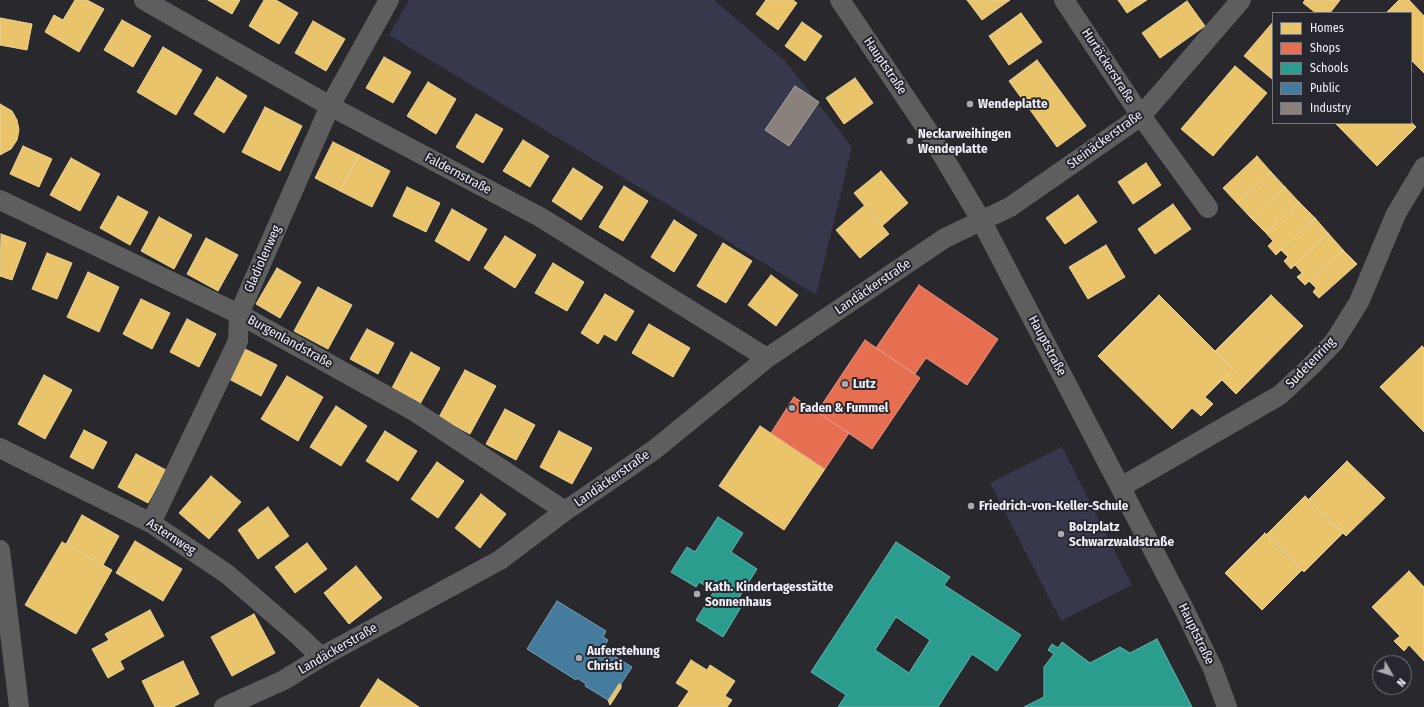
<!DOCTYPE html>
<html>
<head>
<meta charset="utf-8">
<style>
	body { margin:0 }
	#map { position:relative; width:1424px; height:707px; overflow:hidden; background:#28282d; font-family:"Fira Sans Condensed",sans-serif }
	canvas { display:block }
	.legend { position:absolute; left:1272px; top:12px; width:140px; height:112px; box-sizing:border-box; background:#26272f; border:1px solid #76777e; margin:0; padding:5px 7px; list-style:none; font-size:12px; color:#eeeef4 }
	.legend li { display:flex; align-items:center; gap:8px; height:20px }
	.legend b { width:20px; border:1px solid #76777e }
	.north { position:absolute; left:1372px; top:655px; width:40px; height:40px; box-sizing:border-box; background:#26272f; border:1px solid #76777e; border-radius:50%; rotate:129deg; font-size:11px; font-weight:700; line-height:16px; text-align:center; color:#eeeef4 }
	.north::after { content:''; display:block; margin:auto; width:14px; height:18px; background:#a9a9ae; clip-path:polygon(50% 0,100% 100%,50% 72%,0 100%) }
</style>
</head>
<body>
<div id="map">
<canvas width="1424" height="707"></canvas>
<ul class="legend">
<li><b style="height:11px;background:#e9c46a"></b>Homes</li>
<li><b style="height:11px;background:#e76f51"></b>Shops</li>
<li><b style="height:11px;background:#2a9d8f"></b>Schools</li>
<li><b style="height:11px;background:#457b9d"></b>Public</li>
<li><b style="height:11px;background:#8a817c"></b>Industry</li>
</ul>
<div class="north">N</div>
</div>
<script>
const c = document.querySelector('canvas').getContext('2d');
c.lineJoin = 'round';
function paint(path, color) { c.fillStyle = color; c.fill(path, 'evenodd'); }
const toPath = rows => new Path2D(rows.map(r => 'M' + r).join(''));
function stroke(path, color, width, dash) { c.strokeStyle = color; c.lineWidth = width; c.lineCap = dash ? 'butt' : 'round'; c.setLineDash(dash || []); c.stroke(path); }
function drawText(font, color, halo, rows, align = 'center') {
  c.font = font + ' "Fira Sans Condensed",sans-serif'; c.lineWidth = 4; c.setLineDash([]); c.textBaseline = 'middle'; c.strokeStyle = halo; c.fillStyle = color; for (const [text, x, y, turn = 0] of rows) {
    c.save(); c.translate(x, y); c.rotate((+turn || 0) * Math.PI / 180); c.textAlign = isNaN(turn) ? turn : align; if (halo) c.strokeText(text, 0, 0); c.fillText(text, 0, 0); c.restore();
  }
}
paint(toPath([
	[409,0,714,0,786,62,852,147,816,295,389,35],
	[1062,447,1132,585,1061,621,990,483]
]), '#37384c');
const homes = toPath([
	[75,0,87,0,104,9,79,52,45,32,54,15,63,20,75,0],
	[208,0,240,0,232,14,208,0],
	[264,0,276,0,298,13,279,44,249,26,264,0],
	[766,0,793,0,797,3,778,30,756,14,766,0],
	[967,0,1010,0,982,20,967,0],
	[1118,0,1147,0,1127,13,1118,0],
	[1305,0,1340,0,1330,13,1316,13,1303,3,1305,0],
	[1399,0,1409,0,1424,16,1424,73,1411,60,1411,13,1386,13,1399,0],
	[1187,1,1205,26,1160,58,1142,33,1187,1],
	[1021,13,1042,42,1009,65,989,36,1021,13],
	[0,18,32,24,27,50,0,45,0,18],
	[122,20,151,36,133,67,104,50,122,20],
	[313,21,345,39,326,71,295,53,313,21],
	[802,22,822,36,805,61,785,46,802,22],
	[1273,22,1273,78,1272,79,1244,56,1273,22],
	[163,47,202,70,176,115,137,92,163,47],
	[384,57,411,72,393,103,366,88,384,57],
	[1037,60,1086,126,1057,147,1009,81,1037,60],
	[1235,66,1267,93,1213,156,1181,129,1235,66],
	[217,77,247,96,224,133,194,114,217,77],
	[855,78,873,103,844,124,826,98,855,78],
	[428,82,456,99,436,134,407,116,428,82],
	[0,104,12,111,17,120,19,130,17,140,11,149,0,155,0,104],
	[265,107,302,126,280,171,242,152,265,107],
	[476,114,503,129,483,163,456,147,476,114],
	[1411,122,1416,127,1377,166,1342,130,1349,123,1411,123,1411,122],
	[1335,123,1349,123,1342,130,1335,123],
	[523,140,549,156,530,187,503,171,523,140],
	[333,142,359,155,340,191,315,178,333,142],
	[23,146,52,159,39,187,10,174,23,146],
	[359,155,390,171,372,207,340,191,359,155],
	[1257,156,1271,172,1237,203,1223,188,1257,156],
	[71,158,100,174,80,211,50,195,71,158],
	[1146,163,1161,185,1133,204,1118,182,1146,163],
	[573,168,603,187,581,220,552,201,573,168],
	[881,171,908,203,882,226,854,193,881,171],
	[1271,172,1285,187,1251,218,1237,203,1271,172],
	[624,186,648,201,623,241,599,227,624,186],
	[407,187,440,203,426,232,393,216,407,187],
	[1285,187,1299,202,1266,233,1251,218,1285,187],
	[1078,195,1097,222,1065,244,1046,218,1078,195],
	[118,196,148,212,130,245,100,228,118,196],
	[1299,202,1315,218,1276,255,1268,246,1273,241,1266,233,1299,202],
	[1173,204,1191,229,1155,254,1138,229,1173,204],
	[865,205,889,234,860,258,836,230,865,205],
	[452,209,487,229,469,261,435,241,452,209],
	[159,217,192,235,174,269,141,251,159,217],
	[1315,218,1328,233,1291,269,1284,261,1288,257,1281,250,1315,218],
	[674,220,697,235,674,272,651,257,674,220],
	[1328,233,1343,250,1305,285,1297,277,1302,273,1295,265,1328,233],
	[1,234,26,243,12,280,0,276,1,234],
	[505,236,536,255,515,288,484,268,505,236],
	[206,238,238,255,218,291,187,274,206,238],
	[723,243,752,261,726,303,697,286,723,243],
	[1106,245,1125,277,1088,299,1069,267,1106,245],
	[1343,250,1357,264,1319,298,1313,292,1316,288,1309,281,1343,250],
	[47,253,72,263,57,299,32,289,47,253],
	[553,263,584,282,567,311,535,293,553,263],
	[277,268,301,282,280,318,256,304,277,268],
	[88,272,119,287,99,332,67,317,88,272],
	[771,275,798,295,776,326,748,305,771,275],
	[318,287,352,305,328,349,294,331,318,287],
	[605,294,634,311,616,341,604,334,598,344,581,333,605,294],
	[1159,295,1233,369,1205,397,1213,404,1201,416,1192,408,1172,429,1098,356,1159,295],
	[1271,295,1303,326,1236,394,1222,380,1233,369,1215,351,1271,295],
	[141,299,170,313,152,349,123,334,141,299],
	[187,319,216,334,199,367,170,352,187,319],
	[649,324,690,348,673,377,632,353,649,324],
	[367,329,394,343,378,374,350,359,367,329],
	[1422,346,1424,348,1424,432,1380,387,1422,346],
	[245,349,277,365,261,396,229,379,245,349],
	[411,352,440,368,420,404,392,388,411,352],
	[465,370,496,386,470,434,439,417,465,370],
	[44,375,72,390,45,439,18,424,44,375],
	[287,376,323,397,298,441,261,419,287,376],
	[336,406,367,426,341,466,310,447,336,406],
	[505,409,535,425,516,460,486,444,505,409],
	[760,426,825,469,784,530,719,486,760,426],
	[84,430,107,442,93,469,70,457,84,430],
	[385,431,417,451,398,481,366,461,385,431],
	[559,431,592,448,572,484,540,467,559,431],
	[136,454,166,470,148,503,118,487,136,454],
	[1347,461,1385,498,1346,536,1309,499,1347,461],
	[437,462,464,481,438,518,411,499,437,462],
	[211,476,241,502,209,539,179,513,211,476],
	[481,494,506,514,480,548,455,528,481,494],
	[1305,496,1343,533,1304,572,1267,534,1305,496],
	[268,507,289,536,258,559,238,530,268,507],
	[82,515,119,536,103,565,66,544,82,515],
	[1265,533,1302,570,1262,610,1225,573,1265,533],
	[135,541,182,569,163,601,116,573,135,541],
	[62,542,112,570,76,634,25,605,62,542],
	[307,543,327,569,295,593,275,567,307,543],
	[356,566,382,598,349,624,324,593,356,566],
	[1409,571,1424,587,1424,661,1409,645,1404,651,1394,641,1400,636,1372,607,1409,571],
	[150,610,164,636,120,661,124,669,108,678,92,649,109,640,105,634,150,610],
	[254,614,275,653,232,676,211,637,254,614],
	[691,660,707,670,710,665,735,681,725,696,732,700,727,707,678,707,689,691,676,683,691,660],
	[183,661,199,694,173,707,155,707,142,681,183,661],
	[378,679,419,707,360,707,378,679],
	[619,683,621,684,621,688,610,705,608,700,619,683]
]);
paint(homes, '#e9c46a');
stroke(homes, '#ead193', 1);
const shops = toPath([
	[919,285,998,339,967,385,926,358,915,374,876,348,919,285],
	[865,340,920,378,872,449,817,412,865,340],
	[794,397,849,433,825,469,771,433,794,397]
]);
paint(shops, '#e76f51');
stroke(shops, '#e99582', 1);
const schools = toPath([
	[718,517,743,533,731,552,757,569,735,604,741,607,723,637,696,620,714,591,699,582,696,587,671,572,687,547,695,552,718,517],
	[896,542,950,577,944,585,1021,635,997,671,972,654,938,707,838,707,846,695,811,672,896,542],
	[896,617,930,640,909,673,875,650,896,617],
	[1157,639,1192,707,1024,707,1044,697,1044,667,1054,654,1048,650,1052,644,1058,648,1062,642,1090,663,1120,647,1130,653,1157,639]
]);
paint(schools, '#2a9d8f');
stroke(schools, '#65b5ad', 1);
const public = toPath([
	[557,601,606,631,603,637,608,640,603,649,632,667,621,684,619,683,608,700,585,686,586,684,577,678,576,680,527,649,557,601]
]);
paint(public, '#457b9d');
stroke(public, '#789eb7', 1);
const industry = toPath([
	[795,86,819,102,789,146,765,130,795,86]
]);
paint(industry, '#8a817c');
stroke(industry, '#a8a2a0', 1);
stroke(toPath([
	[144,0,330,106,540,217,767,358],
	[840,0,928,131,981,220,1185,611,1213,669,1227,707],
	[1064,0,1141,116,1208,208],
	[0,200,239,314,414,411,565,511],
	[0,448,151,523,227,574,299,636,321,657],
	[1121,487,1280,395,1312,365,1334,342,1359,302,1396,214,1424,167],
	[151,523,238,341,239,314,330,106,389,0],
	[0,550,19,707],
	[224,707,284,680,321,657,500,560,565,511,654,450,767,358,945,238,1010,207,1141,116,1241,0]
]), '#5e5e5f', 20);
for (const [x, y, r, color] of [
	[970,104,4,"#a9a9ae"],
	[910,141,4,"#a9a9ae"],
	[845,384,4,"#a9a9ae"],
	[792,408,4,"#a9a9ae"],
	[971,506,4,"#a9a9ae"],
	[1061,534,4,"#a9a9ae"],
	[697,594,4,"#a9a9ae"],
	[579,658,4,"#a9a9ae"]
]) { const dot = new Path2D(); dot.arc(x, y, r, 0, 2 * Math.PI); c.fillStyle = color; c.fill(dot); stroke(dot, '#26272f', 1.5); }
drawText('13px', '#eeeef4', '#26272f', [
	["Hauptstraße",885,66,56],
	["Hurtäckerstraße",1108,66,57],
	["Steinäckerstraße",1105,140,-36],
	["Faldernstraße",458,174,28],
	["Gladiolenweg",263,259,-66],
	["Landäckerstraße",873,287,-34],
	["Burgenlandstraße",290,342,29],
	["Hauptstraße",1047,346,62],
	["Sudetenring",1311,363,-46],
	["Landäckerstraße",612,479,-35],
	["Asternweg",171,537,33],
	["Hauptstraße",1196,634,64],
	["Landäckerstraße",338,649,-30]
]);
drawText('bold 13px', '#eeeef4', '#26272f', [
	["Wendeplatte",978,104],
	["Neckarweihingen",918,134],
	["Wendeplatte",918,149],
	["Lutz",853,384],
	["Faden & Fummel",800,408],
	["Friedrich-von-Keller-Schule",979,506],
	["Bolzplatz",1069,527],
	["Schwarzwaldstraße",1069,542],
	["Kath. Kindertagesstätte",705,587],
	["Sonnenhaus",705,602],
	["Auferstehung",587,651],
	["Christi",587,666]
], 'left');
</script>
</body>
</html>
